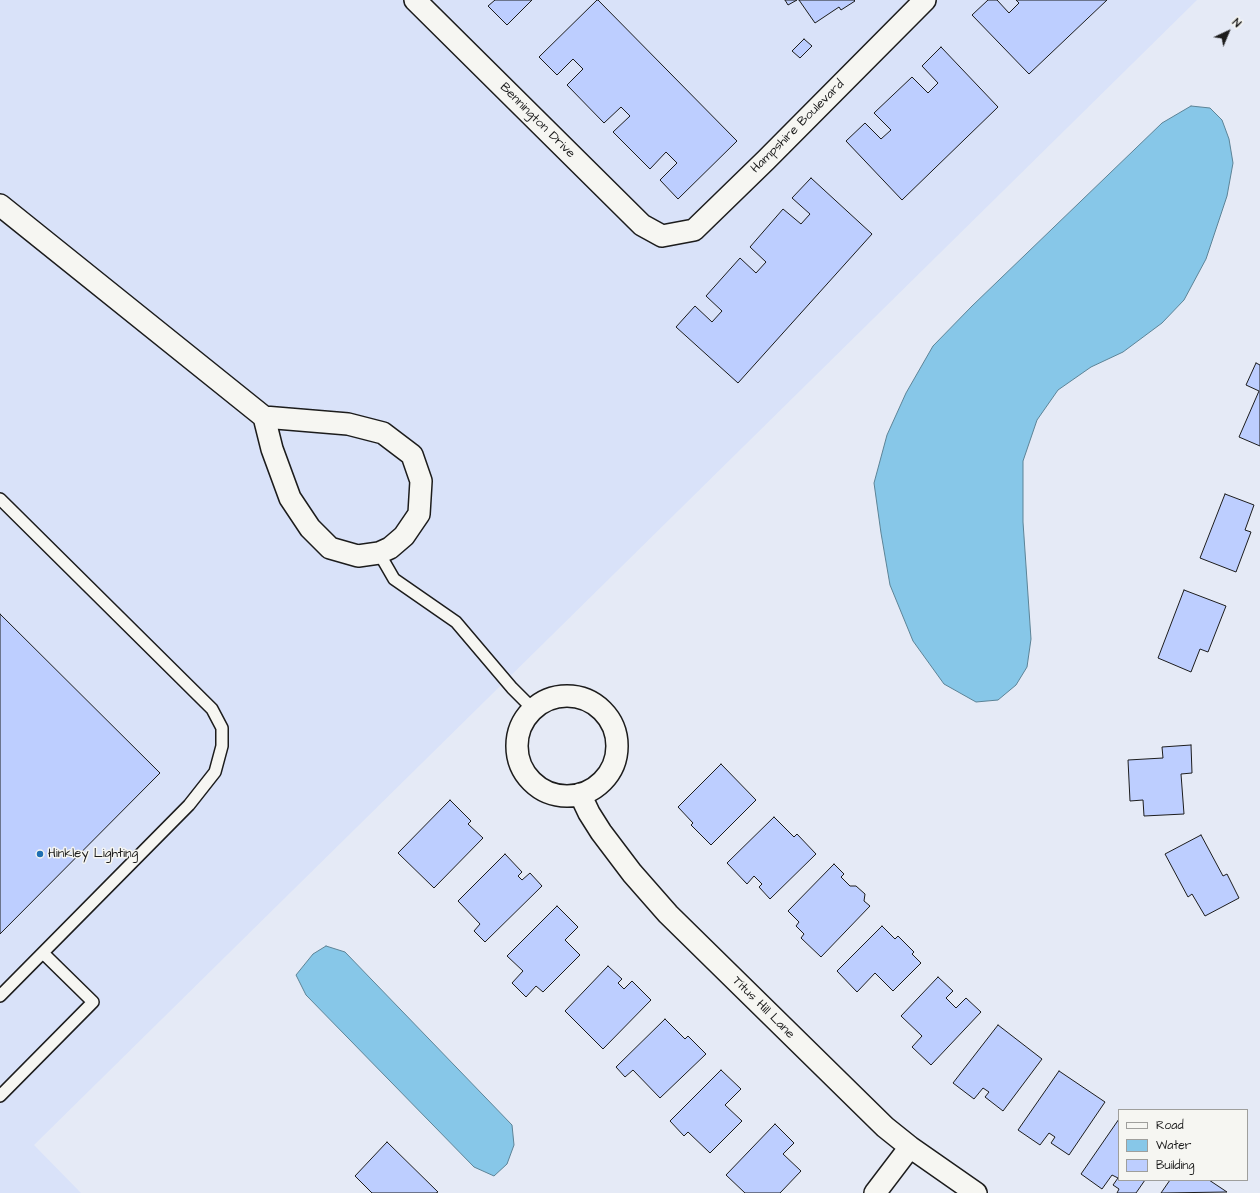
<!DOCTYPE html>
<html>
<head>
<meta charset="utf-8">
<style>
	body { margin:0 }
	#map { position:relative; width:1260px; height:1193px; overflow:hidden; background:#e5eaf6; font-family:"Architects Daughter",sans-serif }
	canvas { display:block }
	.legend { position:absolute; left:1118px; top:1109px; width:130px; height:72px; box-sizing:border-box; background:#f6f6f2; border:1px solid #9f9f9c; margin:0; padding:5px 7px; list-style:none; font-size:12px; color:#1c1c1c }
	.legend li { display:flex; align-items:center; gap:8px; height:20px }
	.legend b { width:20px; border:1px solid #9f9f9c }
	.north { position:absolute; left:1208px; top:12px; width:40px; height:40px; -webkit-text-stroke:3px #f6f6f2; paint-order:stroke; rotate:44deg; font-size:11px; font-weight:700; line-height:16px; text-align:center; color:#1c1c1c }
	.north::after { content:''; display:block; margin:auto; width:14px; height:18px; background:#1c1c1c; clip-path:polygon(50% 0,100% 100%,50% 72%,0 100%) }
</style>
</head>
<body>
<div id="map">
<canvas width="1260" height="1193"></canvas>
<ul class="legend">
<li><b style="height:5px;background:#f6f6f2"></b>Road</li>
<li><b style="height:11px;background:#87c7e8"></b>Water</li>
<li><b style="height:11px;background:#bdceff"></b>Building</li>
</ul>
<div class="north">N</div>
</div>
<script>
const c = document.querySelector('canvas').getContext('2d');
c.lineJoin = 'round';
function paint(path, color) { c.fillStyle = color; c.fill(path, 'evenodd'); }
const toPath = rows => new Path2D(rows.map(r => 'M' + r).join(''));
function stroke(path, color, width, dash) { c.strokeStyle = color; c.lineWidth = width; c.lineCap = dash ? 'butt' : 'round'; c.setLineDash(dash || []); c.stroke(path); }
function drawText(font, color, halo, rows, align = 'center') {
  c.font = font + ' "Architects Daughter",sans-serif'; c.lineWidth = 3; c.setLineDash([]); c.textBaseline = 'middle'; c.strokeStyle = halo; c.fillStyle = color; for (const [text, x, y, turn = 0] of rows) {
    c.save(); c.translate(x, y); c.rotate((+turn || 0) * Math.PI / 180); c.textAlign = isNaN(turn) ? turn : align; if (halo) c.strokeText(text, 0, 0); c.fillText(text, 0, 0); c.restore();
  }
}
paint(toPath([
	[0,0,1197,0,34,1145,81,1193,0,1193]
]), '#d9e2f9');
const water = toPath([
	[1191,106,1210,108,1222,120,1229,139,1233,163,1227,196,1206,259,1184,300,1162,323,1123,352,1091,367,1058,390,1037,420,1023,461,1023,522,1031,639,1027,667,1016,685,998,700,976,702,944,684,913,641,890,585,881,533,874,483,887,435,906,393,933,346,972,306,1162,123,1191,106],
	[326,946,345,952,512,1125,514,1145,507,1164,494,1176,474,1167,306,995,296,975,313,954,326,946]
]);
paint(water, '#87c7e8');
stroke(water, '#5c8396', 1);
const building = toPath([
	[495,0,532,0,507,25,488,6,495,0],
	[597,0,598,0,737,141,678,199,660,180,677,163,666,152,650,169,613,132,630,116,621,107,604,123,567,85,583,69,573,59,557,75,539,57,597,0],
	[785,0,797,0,788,5,785,0],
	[799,0,854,0,855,1,841,10,839,7,815,23,799,0],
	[988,0,997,0,1009,13,1019,3,1016,0,1107,0,1029,74,972,15,988,0],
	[804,39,812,46,800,58,792,51,804,39],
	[941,47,998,107,902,200,846,141,865,123,881,139,891,130,874,113,912,77,928,93,938,83,922,66,941,47],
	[811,178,872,234,738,383,676,327,695,306,712,322,722,311,706,296,740,258,756,273,766,262,750,247,783,209,801,224,810,214,792,198,811,178],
	[1256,363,1260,365,1260,446,1239,437,1259,391,1246,385,1256,363],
	[1225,494,1254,505,1245,530,1251,532,1236,572,1200,558,1225,494],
	[1184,590,1226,606,1208,652,1200,649,1191,672,1158,658,1184,590],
	[0,614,160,773,0,934,0,614],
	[1191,745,1192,773,1181,774,1184,814,1144,816,1143,800,1130,801,1128,760,1163,758,1162,747,1191,745],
	[721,764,756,800,711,845,691,825,693,823,678,807,721,764],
	[450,800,471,821,468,824,483,838,434,888,398,853,450,800],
	[774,817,794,837,797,834,816,854,770,899,759,887,762,884,754,876,747,884,727,863,774,817],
	[1201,835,1223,876,1227,874,1239,898,1205,916,1192,894,1188,897,1165,854,1201,835],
	[505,854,522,872,518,876,522,880,530,873,542,886,485,942,474,931,480,924,458,901,505,854],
	[834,864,844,874,841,877,850,886,856,886,865,894,864,901,870,906,821,957,801,938,804,934,796,926,799,922,788,911,834,864],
	[557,906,578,927,565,940,580,955,543,992,536,986,526,997,512,983,523,971,507,956,557,906],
	[882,926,895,939,898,936,914,952,912,954,921,963,893,991,875,973,857,992,837,971,882,926],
	[608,966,622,979,618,983,624,989,632,981,651,1000,603,1049,565,1011,608,966],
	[938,977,953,991,946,998,956,1008,966,998,981,1012,931,1065,912,1047,922,1036,901,1016,938,977],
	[665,1019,685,1039,688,1036,706,1054,660,1098,633,1070,625,1077,616,1067,665,1019],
	[998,1025,1042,1059,1003,1111,985,1097,989,1092,983,1088,974,1099,953,1083,998,1025],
	[721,1070,741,1089,725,1105,742,1121,710,1153,688,1132,684,1136,670,1121,721,1070],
	[1059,1071,1105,1102,1069,1155,1051,1143,1055,1137,1049,1133,1040,1145,1018,1130,1059,1071],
	[1119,1119,1119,1180,1145,1180,1136,1193,1117,1193,1119,1189,1113,1185,1118,1178,1112,1175,1102,1189,1081,1174,1119,1119],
	[775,1124,794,1143,783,1154,801,1171,780,1193,745,1193,726,1175,775,1124],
	[387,1142,438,1192,436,1193,372,1193,355,1176,387,1142],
	[1170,1180,1209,1180,1227,1192,1161,1193,1170,1180]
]);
paint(building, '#bdceff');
stroke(building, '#1c1c1c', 1);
const lane = toPath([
	[0,499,212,709,222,728,222,746,215,772,189,805,0,996],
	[379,553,394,579,456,622,512,688,533,709],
	[0,1096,93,1002,43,953]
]);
const street = toPath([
	[415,0,642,225,662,236,694,230,766,160,925,0],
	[0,205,264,417,348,424,383,433,412,455,421,481,419,514,404,536,390,548,379,553,358,556,330,548,310,528,290,498,272,449,264,417],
	'517 746a50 50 0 1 1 100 0a50 50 0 1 1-100 0Z',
	[580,794,589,813,601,832,632,873,668,914,885,1127,910,1147,976,1193],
	[875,1193,910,1147]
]);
stroke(lane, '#1c1c1c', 14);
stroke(street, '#1c1c1c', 24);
stroke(lane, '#f6f6f2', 11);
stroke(street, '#f6f6f2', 21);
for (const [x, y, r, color] of [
	[40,854,4,"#1f6fb2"]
]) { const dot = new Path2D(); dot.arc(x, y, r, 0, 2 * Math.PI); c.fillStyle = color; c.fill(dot); stroke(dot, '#f6f6f2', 1.5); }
drawText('13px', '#1c1c1c', '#f6f6f2', [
	["Bennington Drive",537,121,45],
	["Hampshire Boulevard",798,127,-45],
	["Titus Hill Lane",763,1008,45]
]);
drawText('13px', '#1c1c1c', '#f6f6f2', [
	["Hinkley Lighting",48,854]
], 'left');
</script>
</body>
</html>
